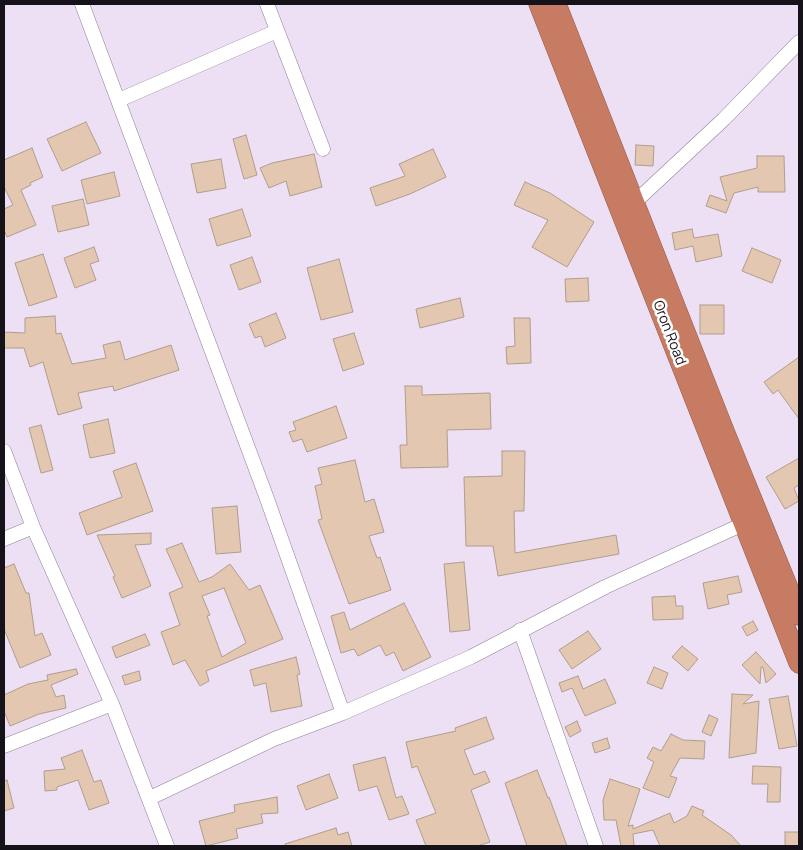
<!DOCTYPE html>
<html>
<head>
<meta charset="utf-8">
<style>
  body { margin:0 }
  #map { position:relative; width:803px; height:850px; overflow:hidden; background:#eddff4; font-family:Manrope,sans-serif }
  canvas { display:block }
  .frame { position:absolute; inset:0; border:5px solid #161219; pointer-events:none }
</style>
</head>
<body>
<div id="map">
<canvas width="803" height="850"></canvas>
<div class="frame"></div>
</div>
<script>
const ctx = document.querySelector('canvas').getContext('2d');
ctx.lineJoin = 'round';
function fill(path, color) {
  ctx.fillStyle = color;
  ctx.fill(path, 'evenodd');
}
function poly(rows) {
  const path = new Path2D();
  for (const r of rows) {
    path.moveTo(r[0], r[1]);
    for (let i = 2; i < r.length; i += 2) path.lineTo(r[i], r[i + 1]);
  }
  return path;
}
function strokePath(path, color, width, dash) {
  ctx.strokeStyle = color;
  ctx.lineWidth = width;
  ctx.lineCap = dash ? 'butt' : 'round';
  ctx.setLineDash(dash || []);
  ctx.stroke(path);
}
function drawText(font, color, halo, rows, align = 'center') {
  ctx.font = font + ' Manrope,sans-serif';
  ctx.lineWidth = 5;
  ctx.setLineDash([]);
  ctx.textBaseline = 'middle';
  ctx.strokeStyle = halo;
  ctx.fillStyle = color;
  for (const [text, x, y, turn = 0] of rows) {
    ctx.save();
    ctx.translate(x, y);
    ctx.rotate((+turn || 0) * Math.PI / 180);
    ctx.textAlign = isNaN(turn) ? turn : align;
    if (halo) ctx.strokeText(text, 0, 0);
    ctx.fillText(text, 0, 0);
    ctx.restore();
  }
}
const building = poly([
  [86,122,101,153,62,171,47,139,86,122],
  [246,135,257,175,244,179,233,139,246,135],
  [636,145,654,146,653,166,635,165,636,145],
  [32,148,43,177,30,183,31,185,21,190,36,225,7,237,4,230,4,209,13,205,4,187,4,160,32,148],
  [433,149,446,177,410,194,376,206,370,188,405,176,399,164,433,149],
  [314,154,322,187,290,196,286,181,269,188,260,168,272,163,314,154],
  [757,156,784,156,785,192,758,192,758,187,734,193,726,213,706,206,710,195,727,201,720,177,757,168,757,156],
  [221,159,226,188,197,193,191,164,221,159],
  [114,172,120,196,87,204,81,180,114,172],
  [525,182,550,193,594,222,567,267,532,247,548,220,514,205,525,182],
  [83,199,89,225,58,232,52,206,83,199],
  [242,209,251,236,217,246,209,219,242,209],
  [692,229,694,238,718,234,722,256,696,262,693,246,675,250,672,233,692,229],
  [94,247,99,261,90,264,96,280,75,288,64,258,94,247],
  [752,248,781,260,772,283,742,271,752,248],
  [43,254,57,297,29,306,15,263,43,254],
  [252,257,261,282,239,290,230,265,252,257],
  [339,259,353,312,321,320,307,268,339,259],
  [588,278,589,301,566,302,565,279,588,278],
  [460,298,464,317,420,328,416,309,460,298],
  [700,305,724,305,724,334,700,334,700,305],
  [276,313,286,338,265,347,261,336,255,338,249,324,276,313],
  [55,316,56,334,61,333,72,364,106,358,103,345,120,341,125,360,171,345,179,370,114,391,113,386,78,393,82,408,58,415,43,362,30,367,24,348,4,348,4,332,25,333,25,318,55,316],
  [514,318,530,318,531,363,507,364,506,347,515,346,514,318],
  [354,333,364,364,343,371,333,339,354,333],
  [799,357,799,419,778,390,773,394,764,382,799,357],
  [405,386,422,386,422,395,490,393,491,429,447,430,448,467,401,468,400,445,407,445,405,386],
  [336,406,347,438,307,452,302,439,293,442,289,432,296,430,293,422,336,406],
  [108,419,115,453,90,458,83,425,108,419],
  [41,425,53,470,41,473,29,428,41,425],
  [502,451,525,451,524,511,514,511,515,553,616,535,619,554,498,576,493,546,466,546,464,477,502,476,502,451],
  [799,458,799,485,794,488,799,501,785,509,766,477,799,458],
  [355,460,365,502,374,499,384,532,369,536,377,558,380,557,391,590,349,604,318,520,322,519,315,486,322,484,318,468,355,460],
  [136,463,153,511,87,535,79,513,122,497,113,471,136,463],
  [237,506,241,552,216,554,212,508,237,506],
  [151,533,151,544,135,545,151,586,122,598,113,577,115,576,97,535,151,533],
  [182,543,199,582,212,577,230,564,249,590,260,585,283,639,206,671,209,681,200,686,185,660,173,665,161,632,180,625,169,593,183,587,166,549,182,543],
  [224,588,246,643,222,657,207,616,210,615,202,596,224,588],
  [464,562,470,630,450,632,444,564,464,562],
  [14,564,26,593,29,593,35,636,42,633,51,655,20,668,4,629,4,568,14,564],
  [738,576,742,592,727,595,729,604,708,609,703,583,738,576],
  [675,596,676,606,683,606,683,619,653,620,652,597,675,596],
  [404,603,431,657,403,671,394,652,386,656,380,645,358,656,354,649,341,653,331,616,344,612,350,630,404,603],
  [753,621,758,630,747,636,742,627,753,621],
  [588,631,601,649,572,669,559,650,588,631],
  [145,634,150,645,116,658,112,647,145,634],
  [682,646,698,659,688,671,672,657,682,646],
  [756,652,776,674,766,683,763,667,761,667,760,684,742,665,756,652],
  [296,657,300,674,297,675,302,706,271,712,266,683,254,686,250,670,296,657],
  [654,667,668,673,662,689,647,683,654,667],
  [76,669,78,674,51,685,56,697,64,695,66,708,39,714,10,726,4,711,4,695,28,684,48,680,47,675,76,669],
  [139,671,141,680,125,685,122,676,139,671],
  [578,676,583,689,605,679,616,703,585,716,572,688,562,692,559,683,578,676],
  [732,694,753,695,743,704,759,701,756,753,729,758,732,694],
  [788,696,797,746,779,749,769,699,788,696],
  [709,715,718,719,711,736,702,732,709,715],
  [486,717,494,739,464,750,474,775,485,771,490,782,471,790,490,842,477,846,426,846,416,820,436,813,417,766,412,768,406,742,456,731,455,728,486,717],
  [577,721,581,731,570,737,565,727,577,721],
  [671,734,683,740,705,741,704,759,680,758,670,776,677,778,669,798,643,788,654,762,647,758,653,747,661,751,671,734],
  [607,738,610,748,595,753,592,743,607,738],
  [82,750,94,782,101,780,109,803,89,810,78,780,57,787,57,790,45,791,44,771,65,769,61,758,82,750],
  [385,757,396,798,402,796,409,814,389,820,377,786,359,791,353,765,385,757],
  [753,766,781,767,780,802,767,802,768,784,752,784,753,766],
  [537,770,548,798,549,797,567,846,527,846,505,783,537,770],
  [329,774,338,798,306,810,297,786,329,774],
  [610,779,640,789,628,826,633,825,633,829,670,813,674,823,687,816,692,806,704,811,702,815,731,835,741,846,660,846,653,830,633,834,634,846,621,846,616,820,604,820,603,800,610,779],
  [7,780,14,808,4,811,4,781,7,780],
  [277,797,278,813,261,814,263,823,236,829,238,838,206,846,199,821,235,812,234,805,277,797],
  [336,828,338,835,348,832,352,846,285,846,285,844,336,828],
  [785,832,799,832,799,846,785,846,785,832]
]);
const minor = poly([
  [82,4,266,496,343,713,471,657,605,587,750,521],
  [267,4,323,149],
  [119,100,277,31],
  [627,205,635,202,724,119,799,42],
  [4,451,33,527,112,704,167,846],
  [4,539,33,527],
  [520,630,596,846],
  [4,746,112,704],
  [150,798,274,739,343,713]
]);
const highway = poly([
  [539,4,799,663],
  [556,4,724,431,799,615]
]);
const streetNames = [
  ["Oron Road",669,333,69]
];
fill(building, '#e3c7b0');
strokePath(building, '#af9d8d', 1);
strokePath(minor, '#8f8395', 15);
strokePath(highway, '#895648', 21);
strokePath(minor, '#fff', 14);
strokePath(highway, '#c77b62', 20);
drawText('14px', '#161219', '#fff', streetNames);
</script>
</body>
</html>
